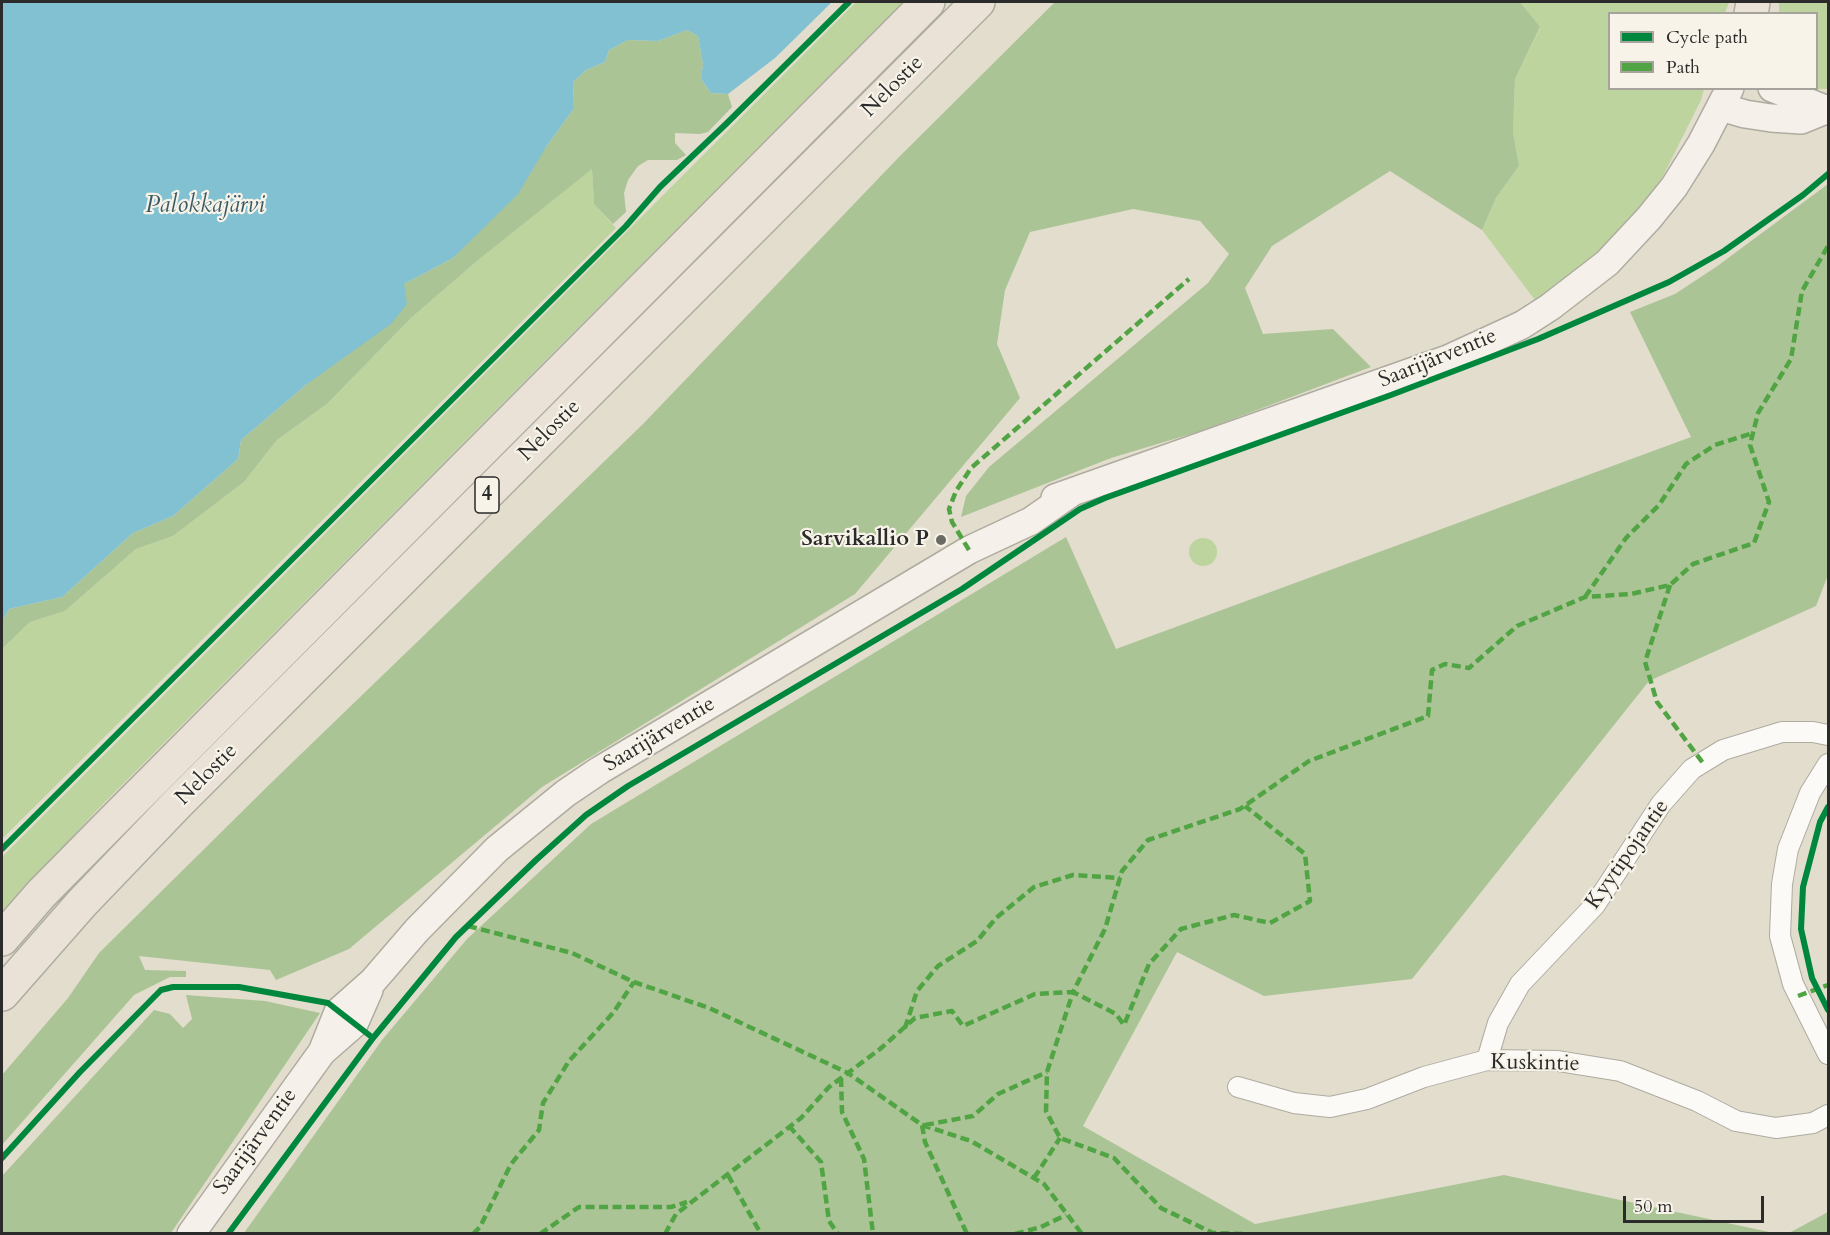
<!DOCTYPE html>
<html>
<head>
<meta charset="utf-8">
<style>
  body { margin:0 }
  #map { position:relative; width:1830px; height:1235px; overflow:hidden; background:#e2ddcc; font-family:Cardo,serif }
  canvas { display:block }
  .frame { position:absolute; inset:0; border:3px solid #2b2b2b; pointer-events:none }
  .legend { position:absolute; left:1608px; top:12px; width:210px; height:78px; box-sizing:border-box; background:#f7f3e8; border:2px solid #a5a39c; margin:0; padding:8px 10px; list-style:none; font-size:18px; color:#2b2b2b }
  .legend li { display:flex; align-items:center; gap:12px; height:30px }
  .legend b { width:30px; border:2px solid #a5a39c }
  .scale { position:absolute; left:1623px; top:1196px; width:141px; height:27px; box-sizing:border-box; border:3px solid #2b2b2b; border-top:0; padding-left:8px; font-size:18px; line-height:21px; white-space:nowrap; color:#2b2b2b; -webkit-text-stroke:4px #f7f3e8; paint-order:stroke }
</style>
</head>
<body>
<div id="map">
<canvas width="1830" height="1235"></canvas>
<div class="frame"></div>
<ul class="legend">
<li><b style="height:8px;background:#00873e"></b>Cycle path</li>
<li><b style="height:8px;background:#51a443"></b>Path</li>
</ul>
<div class="scale">50 m</div>
</div>
<script>
const ctx = document.querySelector('canvas').getContext('2d');
ctx.lineJoin = 'round';
function fill(path, color) {
  ctx.fillStyle = color;
  ctx.fill(path, 'evenodd');
}
function poly(rows) {
  const path = new Path2D();
  for (const r of rows) {
    if (r.length === 3) {
      path.moveTo(r[0] + r[2], r[1]);
      path.arc(r[0], r[1], r[2], 0, 2 * Math.PI);
      continue;
    }
    path.moveTo(r[0], r[1]);
    for (let i = 2; i < r.length; i += 2) path.lineTo(r[i], r[i + 1]);
  }
  return path;
}
function strokePath(path, color, width, dash) {
  ctx.strokeStyle = color;
  ctx.lineWidth = width;
  ctx.lineCap = dash ? 'butt' : 'round';
  ctx.setLineDash(dash || []);
  ctx.stroke(path);
}
function drawText(font, color, halo, rows, align = 'center') {
  ctx.font = font + ' Cardo,serif';
  ctx.lineWidth = 4.5;
  ctx.setLineDash([]);
  ctx.textBaseline = 'middle';
  ctx.strokeStyle = halo;
  ctx.fillStyle = color;
  for (const [text, x, y, turn = 0] of rows) {
    ctx.save();
    ctx.translate(x, y);
    ctx.rotate((+turn || 0) * Math.PI / 180);
    ctx.textAlign = isNaN(turn) ? turn : align;
    if (halo) ctx.strokeText(text, 0, 0);
    ctx.fillText(text, 0, 0);
    ctx.restore();
  }
}
const green = poly([
  [856,2,903,2,97,810,2,914,2,857],
  [1520,2,1729,2,1725,13,1610,14,1610,88,1704,89,1701,100,1663,176,1641,208,1621,232,1578,272,1535,300,1482,230,1496,198,1519,166,1513,132,1515,79,1540,28],
  [1779,2,1827,2,1828,89,1807,89,1816,88,1816,14,1779,14],
  [592,168,594,204,616,228,2,839,2,649,30,622,65,611,136,549,173,536,244,482,277,440,327,404,411,318,477,261],
  [1203,552,14]
]);
const forest = poly([
  [1055,2,1520,2,1540,27,1515,79,1513,132,1519,166,1496,198,1482,230,1390,171,1272,246,1245,288,1263,334,1333,329,1371,367,1204,430,1111,458,961,517,966,496,989,467,1208,283,1229,254,1200,221,1133,209,1030,232,1005,290,997,344,1020,398,855,594,542,787,349,949,276,980,270,970,139,956,145,970,186,971,186,977,170,977,134,995,2,1145,2,1119,3,1117,2,1113,2,1075,68,998,99,953,272,782,643,424,899,157],
  [687,30,698,36,703,64,701,79,711,93,728,94,732,107,708,132,700,134,675,133,675,143,686,155,677,160,648,160,638,166,628,180,624,193,626,212,613,224,594,204,592,169,477,261,411,318,327,404,277,440,244,482,173,536,136,549,65,611,30,622,2,649,2,622,9,609,62,597,133,533,173,516,238,459,241,440,307,384,404,284,453,258,546,147,574,108,573,82,586,70,605,62,609,50,628,40,658,41],
  [1828,184,1828,575,1816,606,1649,681,1412,979,1264,996,1177,952,1083,1126,1255,1224,1504,1175,1774,1233,244,1233,382,1040,467,939,591,824,1066,537,1116,649,1691,437,1630,312,1675,294,1716,267],
  [186,995,265,1001,320,1013,171,1233,2,1233,2,1176,154,1010,170,1014,183,1028,192,1019],
  [1828,1212,1828,1233,1789,1233]
]);
const water = poly([
  [2,2,832,2,775,58,728,94,711,93,701,79,703,64,698,36,687,30,658,41,628,40,609,50,605,62,586,70,573,82,574,108,546,147,518,194,453,258,404,284,407,304,391,324,307,384,241,440,238,459,173,516,133,533,62,597,9,609,2,622]
]);
const street = poly([
  [1828,764,1810,793,1788,849,1782,884,1780,936,1793,984,1828,1054],
  [1487,1060,1498,1023,1520,984,1595,905,1661,804,1692,769,1723,750,1782,732,1813,732,1828,735],
  [1238,1087,1294,1103,1330,1107,1367,1099,1424,1077,1487,1060,1558,1061,1620,1071,1697,1101,1736,1121,1776,1128,1813,1123,1828,1115]
]);
const secondary = poly([
  [1772,88,1825,109],
  [1721,107,1745,114,1771,118,1801,120,1828,109],
  [1055,498,1448,359,1522,325,1550,307,1607,263,1649,218,1674,187,1701,144,1730,88],
  [322,1052,338,1012,373,981,417,930,497,849,566,793,600,770,969,550,1031,521,1071,493],
  [191,1234,322,1052,354,1024,369,990]
]);
const highway = poly([
  [1751,14,1753,2],
  [2,939,41,894,113,821,928,2],
  [2,994,82,903,177,804,978,2]
]);
const quiet = poly([
  [969,550,952,522,949,509,956,491,971,468,1189,279],
  [1670,585,1645,662,1657,702,1703,763],
  [1585,597,1626,538,1659,505,1686,464,1715,445,1753,433],
  [468,926,572,953,634,982,709,1008,848,1073,922,1125,925,1142,967,1234],
  [1798,996,1828,985],
  [905,1028,917,991,938,966,977,941,996,918,1034,887,1073,875,1120,878],
  [841,1078,842,1112,864,1159,873,1234],
  [922,1125,971,1141,1044,1184,1082,1234],
  [925,1125,973,1116,998,1094,1047,1072],
  [789,1126,821,1162,829,1221,838,1234],
  [728,1175,761,1234],
  [1034,1178,1060,1138],
  [473,1234,480,1227,511,1164,539,1130,543,1103,569,1061,613,1013,634,982],
  [540,1234,579,1207,671,1207,687,1202],
  [665,1234,676,1214,801,1118,829,1087,880,1049,915,1018,952,1011,963,1026,1035,994,1073,992,1105,929,1122,871,1148,840,1240,809,1309,761,1428,716,1432,670,1445,664,1469,668,1517,626,1585,597,1631,594,1670,585,1693,564,1754,543,1769,502,1750,445,1758,413,1791,359,1802,291,1828,246],
  [1015,1234,1041,1227,1066,1215],
  [1243,1234,1213,1233,1161,1208,1114,1158,1060,1138,1046,1111,1047,1072,1073,992,1116,1014,1124,1025,1149,964,1181,929,1234,915,1270,923,1310,901,1305,854,1245,806]
]);
const cycleway = poly([
  [1828,807,1820,822,1803,887,1801,929,1812,978,1828,1010],
  [2,849,626,226,660,187,727,123,849,2],
  [2,1158,80,1072,161,990,173,987,239,987,328,1003,373,1038],
  [228,1234,373,1038,456,937,536,860,586,815,628,786,962,589,1080,509,1105,498,1391,395,1538,339,1669,282,1724,251,1803,195,1828,174]
]);
const markers = [
  [941,540,6,"#6b6963"]
];
const shields = [
  [487,495,24]
];
const shieldNames = [
  ["4",487,495]
];
const streetNames = [
  ["Nelostie",893,87,-45],
  ["Saarijärventie",1438,359,-22],
  ["Nelostie",550,431,-45],
  ["Saarijärventie",660,735,-31],
  ["Nelostie",207,775,-45],
  ["Kyytipojantie",1628,855,-55],
  ["Kuskintie",1535,1064,1],
  ["Saarijärventie",256,1142,-54]
];
const poiNames = [
  ["Sarvikallio P",929,540]
];
const waterNames = [
  ["Palokkajärvi",205,206]
];
fill(green, '#bdd49f');
fill(forest, '#abc496');
fill(water, '#81c1d2');
strokePath(street, '#aeaca1', 22);
strokePath(secondary, '#aeaca1', 30);
strokePath(highway, '#aeaca1', 36);
strokePath(street, '#fbfaf7', 20);
strokePath(secondary, '#f5f1ea', 27);
strokePath(highway, '#eae2d7', 33);
strokePath(quiet, '#51a443', 4.5, [9, 4.5]);
strokePath(cycleway, '#00873e', 6);
for (const [x, y, r, color] of markers) {
  const dot = new Path2D();
  dot.arc(x, y, r, 0, 2 * Math.PI);
  ctx.fillStyle = color;
  ctx.fill(dot);
  strokePath(dot, '#f7f3e8', 2);
}
for (const [x, y, w] of shields) {
  const box = new Path2D();
  box.roundRect(x - w / 2, y - 18, w, 36, 4.5);
  ctx.fillStyle = '#f7f3e8';
  ctx.fill(box);
  strokePath(box, '#2b2b2b', 1.5);
}
drawText('bold 21px', '#2b2b2b', null, shieldNames);
drawText('22px', '#2b2b2b', '#f7f3e8', streetNames);
drawText('bold 22px', '#2b2b2b', '#f7f3e8', poiNames, 'right');
drawText('italic 24px', '#3a5b66', '#f7f3e8', waterNames);
</script>
</body>
</html>
